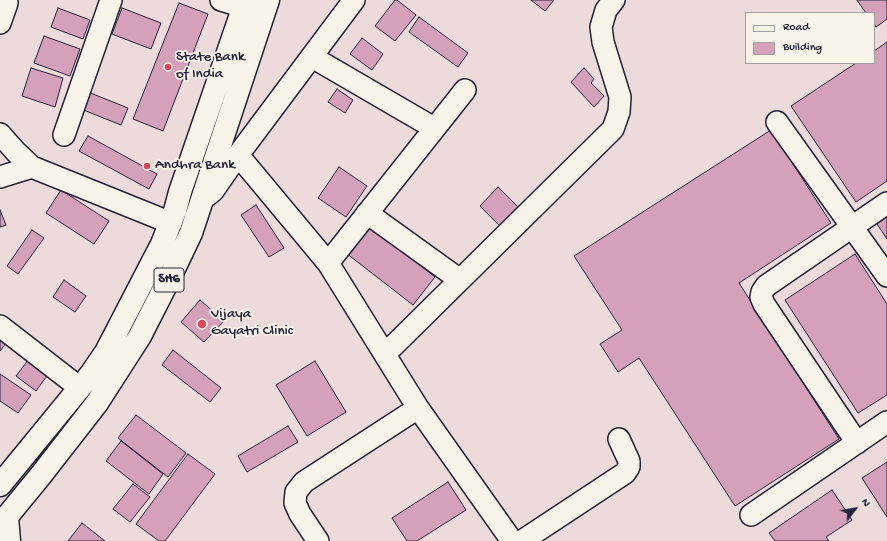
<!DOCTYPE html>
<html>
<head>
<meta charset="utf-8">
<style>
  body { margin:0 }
  #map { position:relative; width:887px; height:541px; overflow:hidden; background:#eddada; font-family:"Gochi Hand",sans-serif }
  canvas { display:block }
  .legend { position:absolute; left:745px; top:12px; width:130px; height:52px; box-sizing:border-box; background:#f7f3e8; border:1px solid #a29fa3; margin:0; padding:5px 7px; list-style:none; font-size:12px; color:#22223b }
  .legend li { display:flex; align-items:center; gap:8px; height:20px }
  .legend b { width:20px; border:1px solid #a29fa3 }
  .north { position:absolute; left:835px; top:489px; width:40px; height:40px; -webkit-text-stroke:3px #f7f3e8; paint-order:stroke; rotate:59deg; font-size:11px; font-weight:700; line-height:16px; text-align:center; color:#22223b }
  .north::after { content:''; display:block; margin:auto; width:14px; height:18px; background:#22223b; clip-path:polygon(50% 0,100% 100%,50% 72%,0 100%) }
</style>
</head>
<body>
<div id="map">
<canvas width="887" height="541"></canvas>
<ul class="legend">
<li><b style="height:5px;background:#f7f3e8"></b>Road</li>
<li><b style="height:11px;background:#d5a1ba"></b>Building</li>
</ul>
<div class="north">N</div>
</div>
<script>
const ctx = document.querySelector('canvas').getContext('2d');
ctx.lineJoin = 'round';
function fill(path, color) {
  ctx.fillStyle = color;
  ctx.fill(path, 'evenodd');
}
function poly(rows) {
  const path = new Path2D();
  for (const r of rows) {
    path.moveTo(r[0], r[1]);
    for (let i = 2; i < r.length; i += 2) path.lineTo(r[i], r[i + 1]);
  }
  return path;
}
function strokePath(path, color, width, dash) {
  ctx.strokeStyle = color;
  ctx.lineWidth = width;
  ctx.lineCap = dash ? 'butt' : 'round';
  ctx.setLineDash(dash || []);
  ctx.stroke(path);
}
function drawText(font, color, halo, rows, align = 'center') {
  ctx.font = font + ' "Gochi Hand",sans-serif';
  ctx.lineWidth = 3.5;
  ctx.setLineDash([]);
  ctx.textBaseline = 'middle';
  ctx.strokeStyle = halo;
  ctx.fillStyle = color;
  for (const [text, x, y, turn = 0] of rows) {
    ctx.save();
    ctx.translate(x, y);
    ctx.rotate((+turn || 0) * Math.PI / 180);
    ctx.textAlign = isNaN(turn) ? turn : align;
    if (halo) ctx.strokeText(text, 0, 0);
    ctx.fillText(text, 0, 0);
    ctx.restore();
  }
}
const building = poly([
  [395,0,397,0,416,15,395,41,375,26,395,0],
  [531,0,554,0,545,11,531,0],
  [857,0,887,0,887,19,876,27,874,24,874,13,866,13,857,0],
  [179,3,208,14,163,131,133,119,179,3],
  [58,8,90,20,83,39,51,27,58,8],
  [122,8,161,23,151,49,112,34,122,8],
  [419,17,468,53,458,67,409,32,419,17],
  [44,36,80,49,70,76,34,63,44,36],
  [362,38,383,54,372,70,350,54,362,38],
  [887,42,887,181,856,202,791,106,856,63,874,63,874,51,887,42],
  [31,68,63,78,55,107,22,96,31,68],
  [584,68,594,79,591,83,604,96,594,107,571,82,584,68],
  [337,89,353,100,345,113,328,102,337,89],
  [88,92,128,108,121,125,81,109,88,92],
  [771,130,831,223,739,283,839,439,735,506,639,358,618,372,600,344,622,330,574,256,771,130],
  [88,136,157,174,149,189,79,151,88,136],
  [339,167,367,186,346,217,318,198,339,167],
  [498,187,518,207,500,226,480,206,498,187],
  [61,190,109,221,94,244,46,213,61,190],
  [256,205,284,248,269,257,241,215,256,205],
  [0,210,6,225,0,227,0,210],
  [887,217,887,239,877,224,887,217],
  [369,225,435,277,413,305,346,253,369,225],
  [32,230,44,238,18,274,7,266,32,230],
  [855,254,887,304,887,395,858,413,785,300,855,254],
  [64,280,86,296,75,312,53,297,64,280],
  [200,300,224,321,204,342,181,322,200,300],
  [0,337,7,342,0,351,0,337],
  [173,350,221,388,210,402,162,365,173,350],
  [29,359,49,373,36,391,16,376,29,359],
  [315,361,346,412,307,436,276,385,315,361],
  [0,374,31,395,18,413,0,401,0,374],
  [136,415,186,453,168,477,118,438,136,415],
  [288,426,298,442,247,472,238,456,288,426],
  [121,441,163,474,149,494,106,461,121,441],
  [188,454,215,474,165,541,159,541,136,524,188,454],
  [887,462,887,517,862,478,887,462],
  [448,482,466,510,417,541,407,541,392,518,448,482],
  [133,484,150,497,130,522,113,509,133,484],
  [832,490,852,520,826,537,829,541,775,541,769,533,832,490],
  [82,523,105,541,68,541,82,523]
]);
const minor = poly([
  [221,0,244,7],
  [0,23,7,3],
  [312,57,434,128],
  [777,122,887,276],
  [0,134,16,152,32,167,171,223],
  [64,135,111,0],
  [238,155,328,263,418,408,512,541],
  [0,177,32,167],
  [203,196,208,195,213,191,238,155,354,0],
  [367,213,460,280],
  [328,263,465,90],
  [0,326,80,388],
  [385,354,613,129,619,112,620,97,603,42,601,27,606,10,614,0],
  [857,443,764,304,761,297,762,292,766,286,887,203],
  [751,515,887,422],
  [318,541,300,514,295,503,296,492,304,482,418,408],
  [522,541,625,473,629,467,629,461,619,439]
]);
const major = poly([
  [0,485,91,374,106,352,162,244,175,211,180,192,246,0],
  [7,517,9,541],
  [0,525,41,475,97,403,140,336,170,277,191,233,268,0]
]);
const markers = [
  [168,67,4,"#d1495b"],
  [147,166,4,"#d1495b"],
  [202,324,5,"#d1495b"]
];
const shields = [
  [169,280,30]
];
const shieldNames = [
  ["SH6",169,280]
];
const poiNames = [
  ["State Bank",176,58],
  ["of India",176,75],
  ["Andhra Bank",155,166],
  ["Vijaya",211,315],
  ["Gayatri Clinic",211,332]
];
fill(building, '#d5a1ba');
strokePath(building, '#22223b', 1);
strokePath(minor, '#22223b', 24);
strokePath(major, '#22223b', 25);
strokePath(minor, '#f7f3e8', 21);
strokePath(major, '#f7f3e8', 22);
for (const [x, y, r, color] of markers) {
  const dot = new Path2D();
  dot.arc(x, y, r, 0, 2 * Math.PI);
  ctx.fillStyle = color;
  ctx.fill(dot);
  strokePath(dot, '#f7f3e8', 1.5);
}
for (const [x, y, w] of shields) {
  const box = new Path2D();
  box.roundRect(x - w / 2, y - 12, w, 24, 3);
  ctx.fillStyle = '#f7f3e8';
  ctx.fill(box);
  strokePath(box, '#22223b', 1);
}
drawText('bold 14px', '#22223b', null, shieldNames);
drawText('15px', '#22223b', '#f7f3e8', poiNames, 'left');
</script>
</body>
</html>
